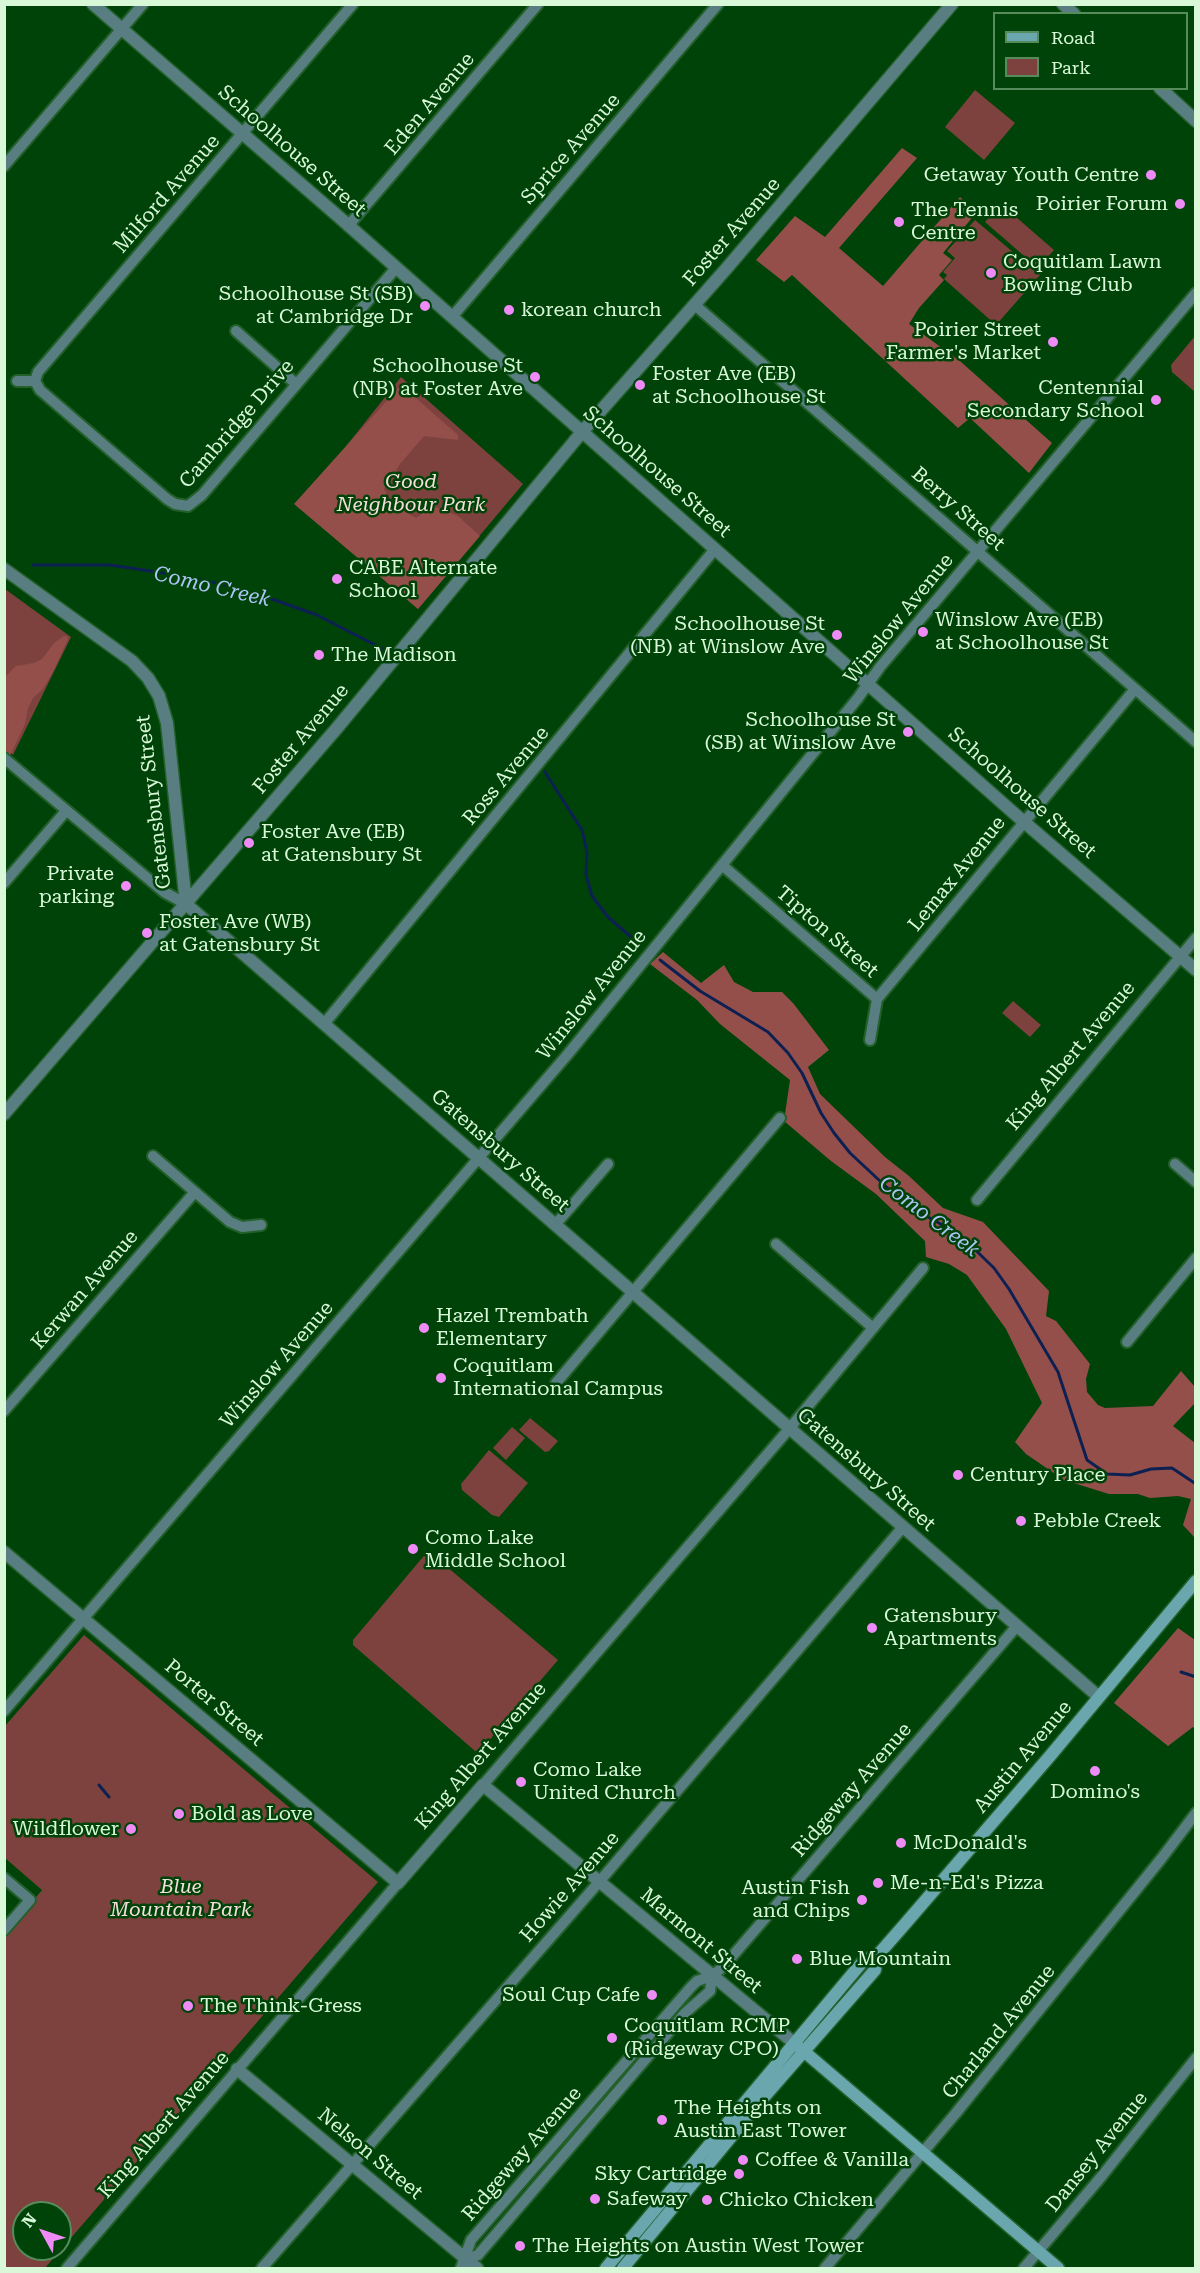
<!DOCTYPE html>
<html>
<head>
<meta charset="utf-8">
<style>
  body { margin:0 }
  #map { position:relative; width:1200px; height:2273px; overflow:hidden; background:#004309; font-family:"Roboto Serif",serif }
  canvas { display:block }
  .frame { position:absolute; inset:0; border:6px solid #d8f8d8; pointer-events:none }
  .legend { position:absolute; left:993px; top:12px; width:195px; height:78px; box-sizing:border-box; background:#004309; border:2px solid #568b5c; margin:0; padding:8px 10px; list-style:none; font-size:18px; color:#d8f8d8 }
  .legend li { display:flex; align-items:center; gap:12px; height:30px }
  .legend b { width:30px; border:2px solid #568b5c }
  .north { position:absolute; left:12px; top:2201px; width:60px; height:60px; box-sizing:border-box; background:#004309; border:2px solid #568b5c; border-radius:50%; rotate:310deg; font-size:16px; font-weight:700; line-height:24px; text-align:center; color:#d8f8d8 }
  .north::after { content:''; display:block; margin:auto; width:21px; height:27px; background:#ef8bf7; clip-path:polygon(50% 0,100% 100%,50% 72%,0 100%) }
</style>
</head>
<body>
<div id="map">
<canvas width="1200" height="2273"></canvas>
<div class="frame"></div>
<ul class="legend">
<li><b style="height:8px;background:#69a6ad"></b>Road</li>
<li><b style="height:16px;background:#7d423e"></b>Park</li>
</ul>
<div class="north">N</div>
</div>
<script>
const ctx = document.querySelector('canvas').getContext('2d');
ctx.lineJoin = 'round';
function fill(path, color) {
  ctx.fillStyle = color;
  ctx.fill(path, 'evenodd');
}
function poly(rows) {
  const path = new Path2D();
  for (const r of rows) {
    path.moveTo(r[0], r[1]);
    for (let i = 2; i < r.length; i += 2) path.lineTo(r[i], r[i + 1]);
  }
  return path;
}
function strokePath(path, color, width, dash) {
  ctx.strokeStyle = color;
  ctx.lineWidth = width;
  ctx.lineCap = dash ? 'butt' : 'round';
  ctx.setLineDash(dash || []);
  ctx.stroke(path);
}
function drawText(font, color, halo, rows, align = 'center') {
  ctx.font = font + ' "Roboto Serif",serif';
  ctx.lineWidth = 5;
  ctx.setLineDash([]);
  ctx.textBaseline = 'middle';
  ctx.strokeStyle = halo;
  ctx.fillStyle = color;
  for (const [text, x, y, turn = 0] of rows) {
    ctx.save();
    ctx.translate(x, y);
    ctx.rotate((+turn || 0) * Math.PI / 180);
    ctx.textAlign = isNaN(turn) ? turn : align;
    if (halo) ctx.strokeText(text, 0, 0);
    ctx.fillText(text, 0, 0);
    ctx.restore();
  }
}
const green = poly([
  [975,90,1015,123,984,160,945,127],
  [1001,204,1054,250,1038,268,985,222],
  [975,220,1040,275,996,325,944,279,947,275,943,272,955,258,947,251],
  [1195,336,1195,392,1172,372,1171,365],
  [401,377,523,484,418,609,301,503],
  [5,589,71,637,13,755,5,747],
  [1013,1001,1041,1025,1030,1037,1002,1013],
  [530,1418,558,1441,549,1451,545,1452,519,1430],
  [512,1427,525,1438,506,1460,493,1448],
  [489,1450,528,1483,499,1517,492,1515,462,1490,461,1484],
  [428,1551,558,1660,481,1750,475,1751,353,1645,353,1640],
  [84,1635,378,1882,45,2268,5,2268,5,1935,42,1890,5,1858,5,1726],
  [24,2213,60,2213,60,2249,24,2249]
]);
const forest = poly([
  [902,148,917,158,839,248,883,286,960,197,976,213,943,253,952,260,939,275,944,280,919,308,909,324,960,361,1052,443,1029,473,970,418,958,428,792,275,784,282,756,260,795,216,825,237],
  [401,385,458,435,458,440,424,436,400,464,384,489,391,503,416,518,433,506,458,516,480,536,418,609,294,504],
  [64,636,67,636,68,639,54,670,43,689,33,698,28,708,25,724,10,756,5,751,5,677,16,666,34,663,42,659,54,643],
  [663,952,701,983,724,965,734,982,753,992,782,992,793,1003,829,1050,808,1067,820,1094,885,1157,909,1176,943,1208,983,1222,1049,1291,1046,1316,1056,1321,1090,1364,1086,1379,1087,1392,1098,1405,1105,1408,1153,1406,1181,1371,1195,1387,1195,1403,1173,1426,1195,1443,1195,1538,1183,1525,1191,1499,1178,1496,1150,1498,1138,1494,1109,1494,1064,1480,1026,1454,1015,1442,1042,1403,1006,1329,967,1275,949,1264,926,1257,925,1241,876,1194,831,1161,784,1121,790,1080,720,1024,697,1000,650,964],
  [1178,1628,1195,1640,1195,1729,1193,1727,1168,1746,1114,1703]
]);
const stream = poly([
  [33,565,110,565,184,576,229,586,272,599,317,615,383,649],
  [545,772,582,830,587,852,586,875,592,896,608,917,632,938],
  [660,960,700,991,768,1032,788,1053,802,1073,821,1113,834,1133,850,1153,895,1195,917,1211,959,1234,994,1268,1009,1289,1058,1372,1087,1460,1107,1474,1130,1475,1151,1469,1172,1468,1196,1484],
  [1181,1672,1196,1677],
  [99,1785,109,1797]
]);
const minor = poly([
  [4,166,143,4],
  [348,226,538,4],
  [695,305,1196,742],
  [452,317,718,4],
  [236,331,296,384],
  [17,381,35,381],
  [35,381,40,390,167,499,175,504,188,506,202,495,396,268],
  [35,381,38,372,353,4],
  [4,758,164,892,186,904],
  [722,865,877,999,870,1040],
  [4,883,66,811],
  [877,999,1135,689],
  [324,1024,715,549],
  [153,1156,230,1222,242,1227,261,1225],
  [1175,1164,1196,1182],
  [977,1200,1196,938],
  [555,1225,608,1164],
  [776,1244,873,1328],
  [1127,1342,1196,1258],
  [556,1383,780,1118],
  [4,1411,194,1193],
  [4,1711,568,1054,858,698,880,667,1196,293],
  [483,1785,789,1429,923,1268],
  [4,1878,30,1900,4,1930],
  [466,2259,478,2255,685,2013,710,1991,712,1976],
  [67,2268,398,1883],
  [262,2268,599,1882,903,1527],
  [461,2268,471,2240,691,1987,697,1981,712,1976,723,1967,1017,1626],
  [825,2268,956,2113,1161,1859,1196,1813],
  [1024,2268,1101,2177,1196,2058]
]);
const tertiary = poly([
  [93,4,339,217,1016,815,1196,970],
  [1063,4,1074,14],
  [1160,88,1196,121],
  [4,569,132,661,148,678,159,696,167,723,186,904,1099,1697],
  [4,1114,337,728,582,432,726,269,952,4],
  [4,1552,398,1883,483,1785,794,2043],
  [237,2069,477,2268]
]);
const secondary = poly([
  [800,2048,1058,2268],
  [606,2268,864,1960,877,1956,905,1924,1050,1756,1196,1581],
  [623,2268,764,2097,875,1970,877,1956]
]);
const markers = [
  [1151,175,6,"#ef8bf7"],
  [1180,204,6,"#ef8bf7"],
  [899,222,6,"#ef8bf7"],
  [991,273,6,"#ef8bf7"],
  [425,306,6,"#ef8bf7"],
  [509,310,6,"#ef8bf7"],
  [1053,342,6,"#ef8bf7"],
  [535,377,6,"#ef8bf7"],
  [640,385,6,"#ef8bf7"],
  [1156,400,6,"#ef8bf7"],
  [337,579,6,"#ef8bf7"],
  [923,632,6,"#ef8bf7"],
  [837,635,6,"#ef8bf7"],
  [319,655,6,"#ef8bf7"],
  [908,732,6,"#ef8bf7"],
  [249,843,6,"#ef8bf7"],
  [126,886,6,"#ef8bf7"],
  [147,933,6,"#ef8bf7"],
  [424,1328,6,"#ef8bf7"],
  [441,1378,6,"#ef8bf7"],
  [958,1475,6,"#ef8bf7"],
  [1021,1521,6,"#ef8bf7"],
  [413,1549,6,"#ef8bf7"],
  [872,1628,6,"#ef8bf7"],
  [1095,1771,6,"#ef8bf7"],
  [521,1782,6,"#ef8bf7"],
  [179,1814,6,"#ef8bf7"],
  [131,1829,6,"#ef8bf7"],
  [901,1843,6,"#ef8bf7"],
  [878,1883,6,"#ef8bf7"],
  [862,1900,6,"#ef8bf7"],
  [797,1959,6,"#ef8bf7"],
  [652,1995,6,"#ef8bf7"],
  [188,2006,6,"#ef8bf7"],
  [612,2038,6,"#ef8bf7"],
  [662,2120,6,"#ef8bf7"],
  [743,2160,6,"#ef8bf7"],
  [739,2174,6,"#ef8bf7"],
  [595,2199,6,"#ef8bf7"],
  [707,2200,6,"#ef8bf7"],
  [520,2246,6,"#ef8bf7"]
];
const streetNames = [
  ["Eden Avenue",430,104,-50],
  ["Sprice Avenue",571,149,-49],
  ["Schoolhouse Street",292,151,41],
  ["Milford Avenue",167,194,-49],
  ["Foster Avenue",732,232,-49],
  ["Cambridge Drive",237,424,-49],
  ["Schoolhouse Street",657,472,41],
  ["Berry Street",958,509,41],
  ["Winslow Avenue",899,619,-51],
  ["Foster Avenue",301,739,-50],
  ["Ross Avenue",506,776,-50],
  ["Schoolhouse Street",1022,793,41],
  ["Gatensbury Street",154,802,-97],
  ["Lemax Avenue",957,874,-51],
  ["Tipton Street",827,932,41],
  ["Winslow Avenue",592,995,-51],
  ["King Albert Avenue",1071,1056,-50],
  ["Gatensbury Street",500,1151,41],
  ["Kerwan Avenue",85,1290,-49],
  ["Winslow Avenue",277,1365,-49],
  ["Gatensbury Street",866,1470,41],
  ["Porter Street",214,1703,40],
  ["King Albert Avenue",481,1756,-49],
  ["Austin Avenue",1023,1757,-50],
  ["Ridgeway Avenue",852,1790,-49],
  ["Howie Avenue",570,1887,-49],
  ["Marmont Street",701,1941,40],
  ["Charland Avenue",999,2032,-51],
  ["King Albert Avenue",164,2125,-49],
  ["Dansey Avenue",1097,2152,-51],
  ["Nelson Street",370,2154,40],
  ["Ridgeway Avenue",522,2154,-49]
];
const poiNames = [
  ["Getaway Youth Centre",1139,175,"right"],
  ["Poirier Forum",1168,204,"right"],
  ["The Tennis",911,210],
  ["Centre",911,233],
  ["Coquitlam Lawn",1003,262],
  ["Bowling Club",1003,285],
  ["Schoolhouse St (SB)",413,294,"right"],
  ["at Cambridge Dr",413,317,"right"],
  ["korean church",521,310],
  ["Poirier Street",1041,330,"right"],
  ["Farmer's Market",1041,353,"right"],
  ["Schoolhouse St",523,366,"right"],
  ["(NB) at Foster Ave",523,389,"right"],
  ["Foster Ave (EB)",652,374],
  ["at Schoolhouse St",652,397],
  ["Centennial",1144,388,"right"],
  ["Secondary School",1144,411,"right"],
  ["CABE Alternate",349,568],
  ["School",349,591],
  ["Winslow Ave (EB)",935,620],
  ["at Schoolhouse St",935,643],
  ["Schoolhouse St",825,624,"right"],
  ["(NB) at Winslow Ave",825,647,"right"],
  ["The Madison",331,655],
  ["Schoolhouse St",896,720,"right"],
  ["(SB) at Winslow Ave",896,743,"right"],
  ["Foster Ave (EB)",261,832],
  ["at Gatensbury St",261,855],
  ["Private",114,874,"right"],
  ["parking",114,897,"right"],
  ["Foster Ave (WB)",159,922],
  ["at Gatensbury St",159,945],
  ["Hazel Trembath",436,1316],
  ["Elementary",436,1339],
  ["Coquitlam",453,1366],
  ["International Campus",453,1389],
  ["Century Place",970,1475],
  ["Pebble Creek",1033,1521],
  ["Como Lake",425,1538],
  ["Middle School",425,1561],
  ["Gatensbury",884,1616],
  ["Apartments",884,1639],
  ["Como Lake",533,1770],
  ["United Church",533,1793],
  ["Domino's",1095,1792,"center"],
  ["Bold as Love",191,1814],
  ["Wildflower",119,1829,"right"],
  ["McDonald's",913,1843],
  ["Me-n-Ed's Pizza",890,1883],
  ["Austin Fish",850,1888,"right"],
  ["and Chips",850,1911,"right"],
  ["Blue Mountain",809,1959],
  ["Soul Cup Cafe",640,1995,"right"],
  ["The Think-Gress",200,2006],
  ["Coquitlam RCMP",624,2026],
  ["(Ridgeway CPO)",624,2049],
  ["The Heights on",674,2108],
  ["Austin East Tower",674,2131],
  ["Coffee & Vanilla",755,2160],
  ["Sky Cartridge",727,2174,"right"],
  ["Safeway",607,2199],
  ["Chicko Chicken",719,2200],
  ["The Heights on Austin West Tower",532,2246]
];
const parkNames = [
  ["Good",411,482],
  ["Neighbour Park",411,505],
  ["Blue",181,1887],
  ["Mountain Park",181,1910]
];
const waterNames = [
  ["Como Creek",212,587,13],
  ["Como Creek",929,1217,37]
];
fill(green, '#7d423e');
fill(forest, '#954f4b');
strokePath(stream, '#0d2052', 3);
strokePath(minor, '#23602a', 14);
strokePath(tertiary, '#23602a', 15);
strokePath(secondary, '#23602a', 15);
strokePath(minor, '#597e82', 10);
strokePath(tertiary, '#597e82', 12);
strokePath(secondary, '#69a6ad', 12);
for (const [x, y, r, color] of markers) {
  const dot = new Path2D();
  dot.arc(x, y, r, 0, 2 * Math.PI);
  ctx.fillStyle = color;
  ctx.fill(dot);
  strokePath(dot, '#004309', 2);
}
drawText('20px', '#d8f8d8', '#004309', streetNames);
drawText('20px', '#d8f8d8', '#004309', poiNames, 'left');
drawText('italic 20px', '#f4dedb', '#004309', parkNames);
drawText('italic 21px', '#adc5f6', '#004309', waterNames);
</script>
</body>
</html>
